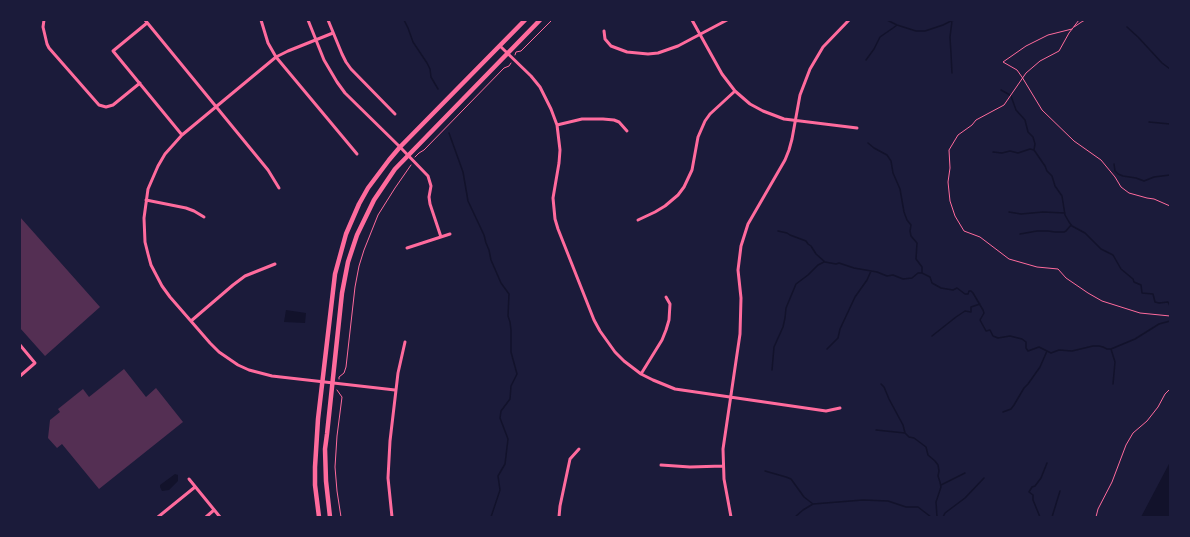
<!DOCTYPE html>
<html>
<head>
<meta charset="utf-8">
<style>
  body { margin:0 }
  #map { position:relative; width:1190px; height:537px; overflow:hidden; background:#1b1b3a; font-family:Signika,sans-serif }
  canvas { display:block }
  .frame { position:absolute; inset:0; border:21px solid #1b1b3a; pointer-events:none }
</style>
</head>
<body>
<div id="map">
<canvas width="1190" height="537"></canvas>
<div class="frame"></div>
</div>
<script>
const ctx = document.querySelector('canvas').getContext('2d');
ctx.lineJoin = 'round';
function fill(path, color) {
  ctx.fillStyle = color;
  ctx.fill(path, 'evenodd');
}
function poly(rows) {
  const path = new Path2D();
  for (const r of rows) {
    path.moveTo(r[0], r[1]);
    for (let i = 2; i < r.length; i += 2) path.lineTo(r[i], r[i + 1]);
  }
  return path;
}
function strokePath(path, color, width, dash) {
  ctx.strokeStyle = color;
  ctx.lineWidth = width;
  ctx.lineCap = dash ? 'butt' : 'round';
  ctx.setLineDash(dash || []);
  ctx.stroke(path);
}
const water = poly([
  [286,310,306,313,305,323,284,322],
  [1170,462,1170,517,1141,517],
  [175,474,178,475,178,481,169,490,162,491,160,487,160,485]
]);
const stream = poly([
  [404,20,408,28,413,42,427,63,430,69,431,77,438,89],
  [887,20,897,25,916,31,925,31,943,25,951,21,955,20],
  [1127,27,1138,37,1162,63,1170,69],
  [866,60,874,49,880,37,893,28,897,25],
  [952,73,951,54,950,37,952,21],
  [1001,90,1010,95],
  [1011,96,1016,110,1025,120,1028,132,1033,137,1035,144,1034,150,1045,166,1047,171,1052,176,1055,186,1062,196,1065,215,1069,222,1072,226,1085,233,1101,249,1113,255,1121,269,1133,279,1134,282,1141,285,1142,293,1153,294,1155,302,1159,303,1168,302,1170,306],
  [1149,122,1170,124],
  [449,133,463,172,468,201,484,235,486,243,489,250,491,260,501,283,509,294,508,316,510,322,511,330,511,352,517,374,511,386,510,399,501,411,500,418,508,439,505,464,498,476,500,490,491,517],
  [868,143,874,148,887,155,891,161,893,173,900,189,904,212,907,220,911,225,910,231,911,236,917,243,916,259,922,267,922,273],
  [993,152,1002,153,1010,151,1018,153,1030,149,1034,150],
  [1114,164,1115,171,1118,174,1123,176,1136,178,1144,181,1154,177,1170,175],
  [1009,212,1021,214,1043,212,1065,213],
  [778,231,787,233,790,235,806,241,808,244,811,246,816,254,825,262,836,264,839,263,854,268,877,272,887,276,893,275,903,279,912,278,918,273,922,273,930,277,932,283,941,288,953,290,957,288,965,294,968,294,969,291,971,291,973,293,983,310,984,313,980,320,986,331,990,330,993,336,998,338,1010,336,1022,339,1026,342,1026,348,1028,351,1039,347,1051,353,1059,350,1072,351,1093,346,1099,346,1103,347,1107,349,1111,349,1135,339,1159,324,1170,321],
  [1020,234,1037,231,1048,231,1055,232,1064,232,1066,231,1071,225],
  [932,336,956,317,965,311,971,312,971,307,980,304],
  [827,349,838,338,840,329,855,297,867,280,871,271],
  [1111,349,1115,362,1113,384],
  [772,370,774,347,783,327,785,318,786,308,796,284,808,275,818,265,824,262],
  [881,384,884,387,889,399,903,425,905,433,909,437,914,438,926,447,928,455,935,461,938,465,939,471,938,476,940,482,941,487,936,502,937,517],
  [1003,412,1011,409,1014,405,1024,388,1028,384,1040,367,1047,351],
  [876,430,905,433],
  [765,471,786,477,791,479,804,497,813,504,863,500,888,501,906,507,918,507,931,517],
  [941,485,965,473],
  [795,517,803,510,813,504],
  [943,517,945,513,965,498,984,478],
  [1040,517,1033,500,1033,495,1029,492,1032,487,1035,486,1041,478,1047,463],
  [1052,517,1060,491]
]);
const building = poly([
  [20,217,100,307,45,356,20,328],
  [124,369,146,397,156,388,183,422,99,489,62,444,57,448,48,438,50,420,60,412,58,409,83,389,89,397]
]);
const path = poly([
  [1079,20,1069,33,1059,51,1040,61,1026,73,1004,105,976,120,972,125,958,135,949,150,950,168,948,182,950,201,955,216,964,231,980,237,1009,259,1037,267,1058,269,1066,278,1088,293,1102,301,1140,313,1170,316],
  [1074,27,1083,21,1086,20],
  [1072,29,1048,35,1026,46,1003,62,1017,70,1022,77,1042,110,1074,141,1101,160,1115,177,1121,187,1129,193,1147,198,1154,199,1170,206],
  [515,55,516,52,521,51,552,20],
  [415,157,419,153,424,150,504,68,509,66,511,63],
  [339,379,339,377,344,373,346,367,355,287,359,266,364,250,378,215,395,188,411,165],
  [337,390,342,397,337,436,335,467,337,491,341,517],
  [1096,517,1098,509,1112,482,1126,445,1133,433,1147,421,1158,407,1165,394,1170,389]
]);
const minor = poly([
  [44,20,43,27,47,44,49,48,99,105,106,107,113,105,140,83],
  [145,20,268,170,279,188],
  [261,20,268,43,276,57,357,154],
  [308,20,324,60,337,82,345,93,400,147,428,176,431,186,429,197,430,204,441,237],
  [328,20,342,54,346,62,351,69,395,114],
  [692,20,722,74,735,91,750,104,763,111,784,119,857,128],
  [147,23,113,51,182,135],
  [604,31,605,39,611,46,627,52,648,54,658,53,678,46,727,20],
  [333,33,288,51,276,57,182,135,165,154,158,166,148,189,144,218,145,242,148,254,151,265,162,286,170,297,210,343,219,352,238,365,249,370,272,376,395,390],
  [500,46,531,76,540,87,551,109,557,125,560,150,559,163,553,198,555,219,558,229,594,320,600,331,615,352,624,361,641,374,653,380,675,389,826,411,840,408],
  [557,125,582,119,603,119,614,120,619,122,627,131],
  [146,200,186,208,194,211,204,217],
  [638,220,655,212,665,206,678,195,684,187,692,170,698,137,705,121,710,114,735,91],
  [407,248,450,234],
  [191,321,233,285,245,276,275,264],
  [20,345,35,363,20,376],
  [641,374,662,340,666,330,669,320,670,304,666,297],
  [661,465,690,467,723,466],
  [189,479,220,517],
  [158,517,195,487],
  [206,517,214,510],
  [392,517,388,478,390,441,398,373,405,342],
  [559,517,560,506,570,459,579,449],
  [731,517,724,479,723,449,740,334,741,298,738,270,741,246,748,224,785,160,789,150,792,139,800,95,810,69,823,47,849,20]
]);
const secondary = poly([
  [319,517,315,485,315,467,318,419,335,274,346,234,359,204,368,188,389,160,400,147,525,20],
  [330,517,326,481,325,449,327,434,342,293,348,262,357,235,374,200,395,169,540,20]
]);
fill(water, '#12122b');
strokePath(stream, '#12122b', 1.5);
fill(building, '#542f53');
strokePath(path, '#ff6b9d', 1);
strokePath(minor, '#ff6b9d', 3);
strokePath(secondary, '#ff6b9d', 4.5);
</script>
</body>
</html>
